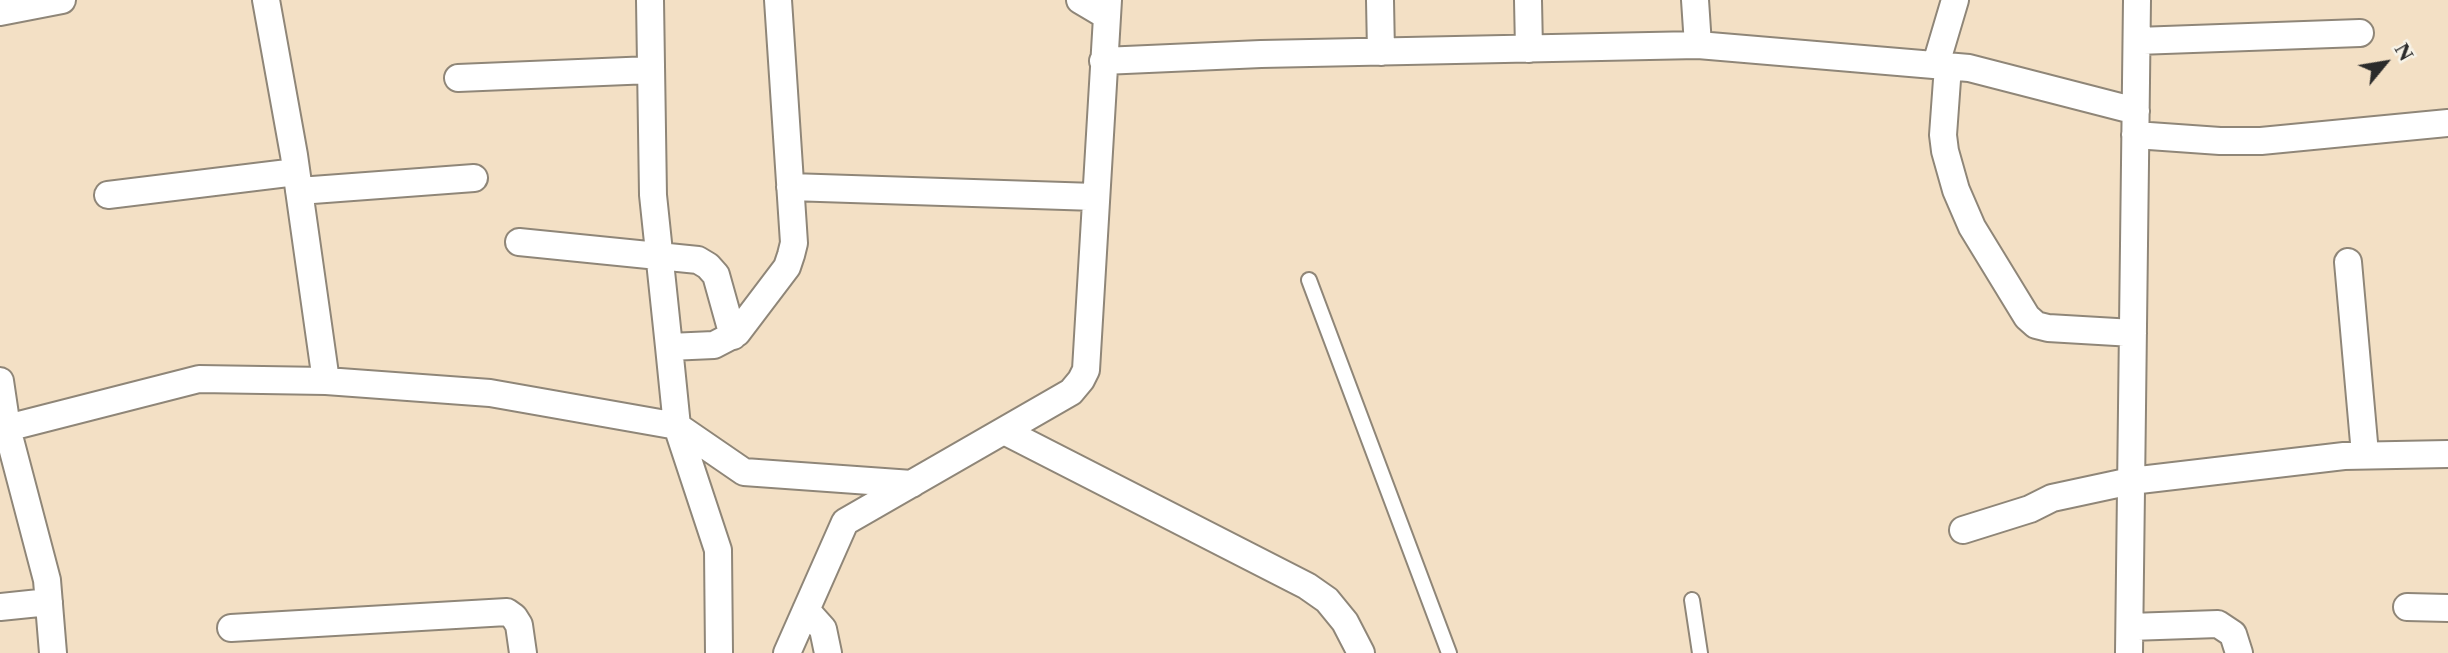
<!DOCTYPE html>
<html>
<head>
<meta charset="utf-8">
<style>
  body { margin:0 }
  #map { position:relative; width:2448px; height:653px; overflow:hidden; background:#f3e0c5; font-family:"Libre Caslon Text",serif }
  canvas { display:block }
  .north { position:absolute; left:2350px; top:28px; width:70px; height:70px; -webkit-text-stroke:5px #f7f3e8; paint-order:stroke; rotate:60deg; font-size:19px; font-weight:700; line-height:28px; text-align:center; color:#2b2b2b }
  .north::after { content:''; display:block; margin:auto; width:24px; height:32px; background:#2b2b2b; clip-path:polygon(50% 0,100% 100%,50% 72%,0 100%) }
</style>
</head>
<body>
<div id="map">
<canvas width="2448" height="653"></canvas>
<div class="north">N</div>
</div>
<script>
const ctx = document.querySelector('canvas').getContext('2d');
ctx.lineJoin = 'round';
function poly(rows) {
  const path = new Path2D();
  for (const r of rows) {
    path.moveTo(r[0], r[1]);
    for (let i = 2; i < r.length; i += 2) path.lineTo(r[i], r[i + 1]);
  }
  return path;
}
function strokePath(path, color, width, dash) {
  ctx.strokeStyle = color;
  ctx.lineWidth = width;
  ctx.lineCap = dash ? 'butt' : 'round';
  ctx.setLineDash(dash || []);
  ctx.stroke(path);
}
const service = poly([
  [1309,280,1449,653],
  [1692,600,1700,653]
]);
const minor = poly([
  [266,0,294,155,326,381],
  [650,0,653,195,669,347,677,426,718,550,719,653],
  [1080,0,1107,16],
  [1380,0,1381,52],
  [1528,0,1529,49],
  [1695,0,1698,45],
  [0,12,62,0],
  [2137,41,2360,33],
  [1103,61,1261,54,1698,45,1969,68,2136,111],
  [1936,64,1955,0],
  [1948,66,1943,135,1945,151,1956,190,1972,227,2027,317,2036,325,2048,328,2133,333],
  [458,78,651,70],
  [2135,135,2220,141,2261,141,2448,123],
  [790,187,1095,197],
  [299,191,474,178],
  [108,195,296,172],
  [519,242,698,260,708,266,716,275,733,336],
  [2348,262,2365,454],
  [669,347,714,345,737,333,787,267,791,255,794,243,778,0],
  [0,381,7,428,47,580,53,653],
  [7,428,199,379,326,381,490,393,677,426,744,472,912,484],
  [1004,431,1307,586,1327,600,1345,622,1361,653],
  [1963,530,2030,509,2052,498,2131,481,2344,456,2448,454],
  [0,607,49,602],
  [2407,607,2448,608],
  [806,610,823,629,828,653],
  [2130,627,2218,624,2233,634,2239,653],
  [231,628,507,612,514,617,519,625,523,653],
  [787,653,845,522,1071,392,1081,380,1086,370,1108,0],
  [2129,653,2137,0]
]);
strokePath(service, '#8f8678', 18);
strokePath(minor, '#8f8678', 30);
strokePath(service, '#fff', 14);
strokePath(minor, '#fff', 26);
</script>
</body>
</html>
